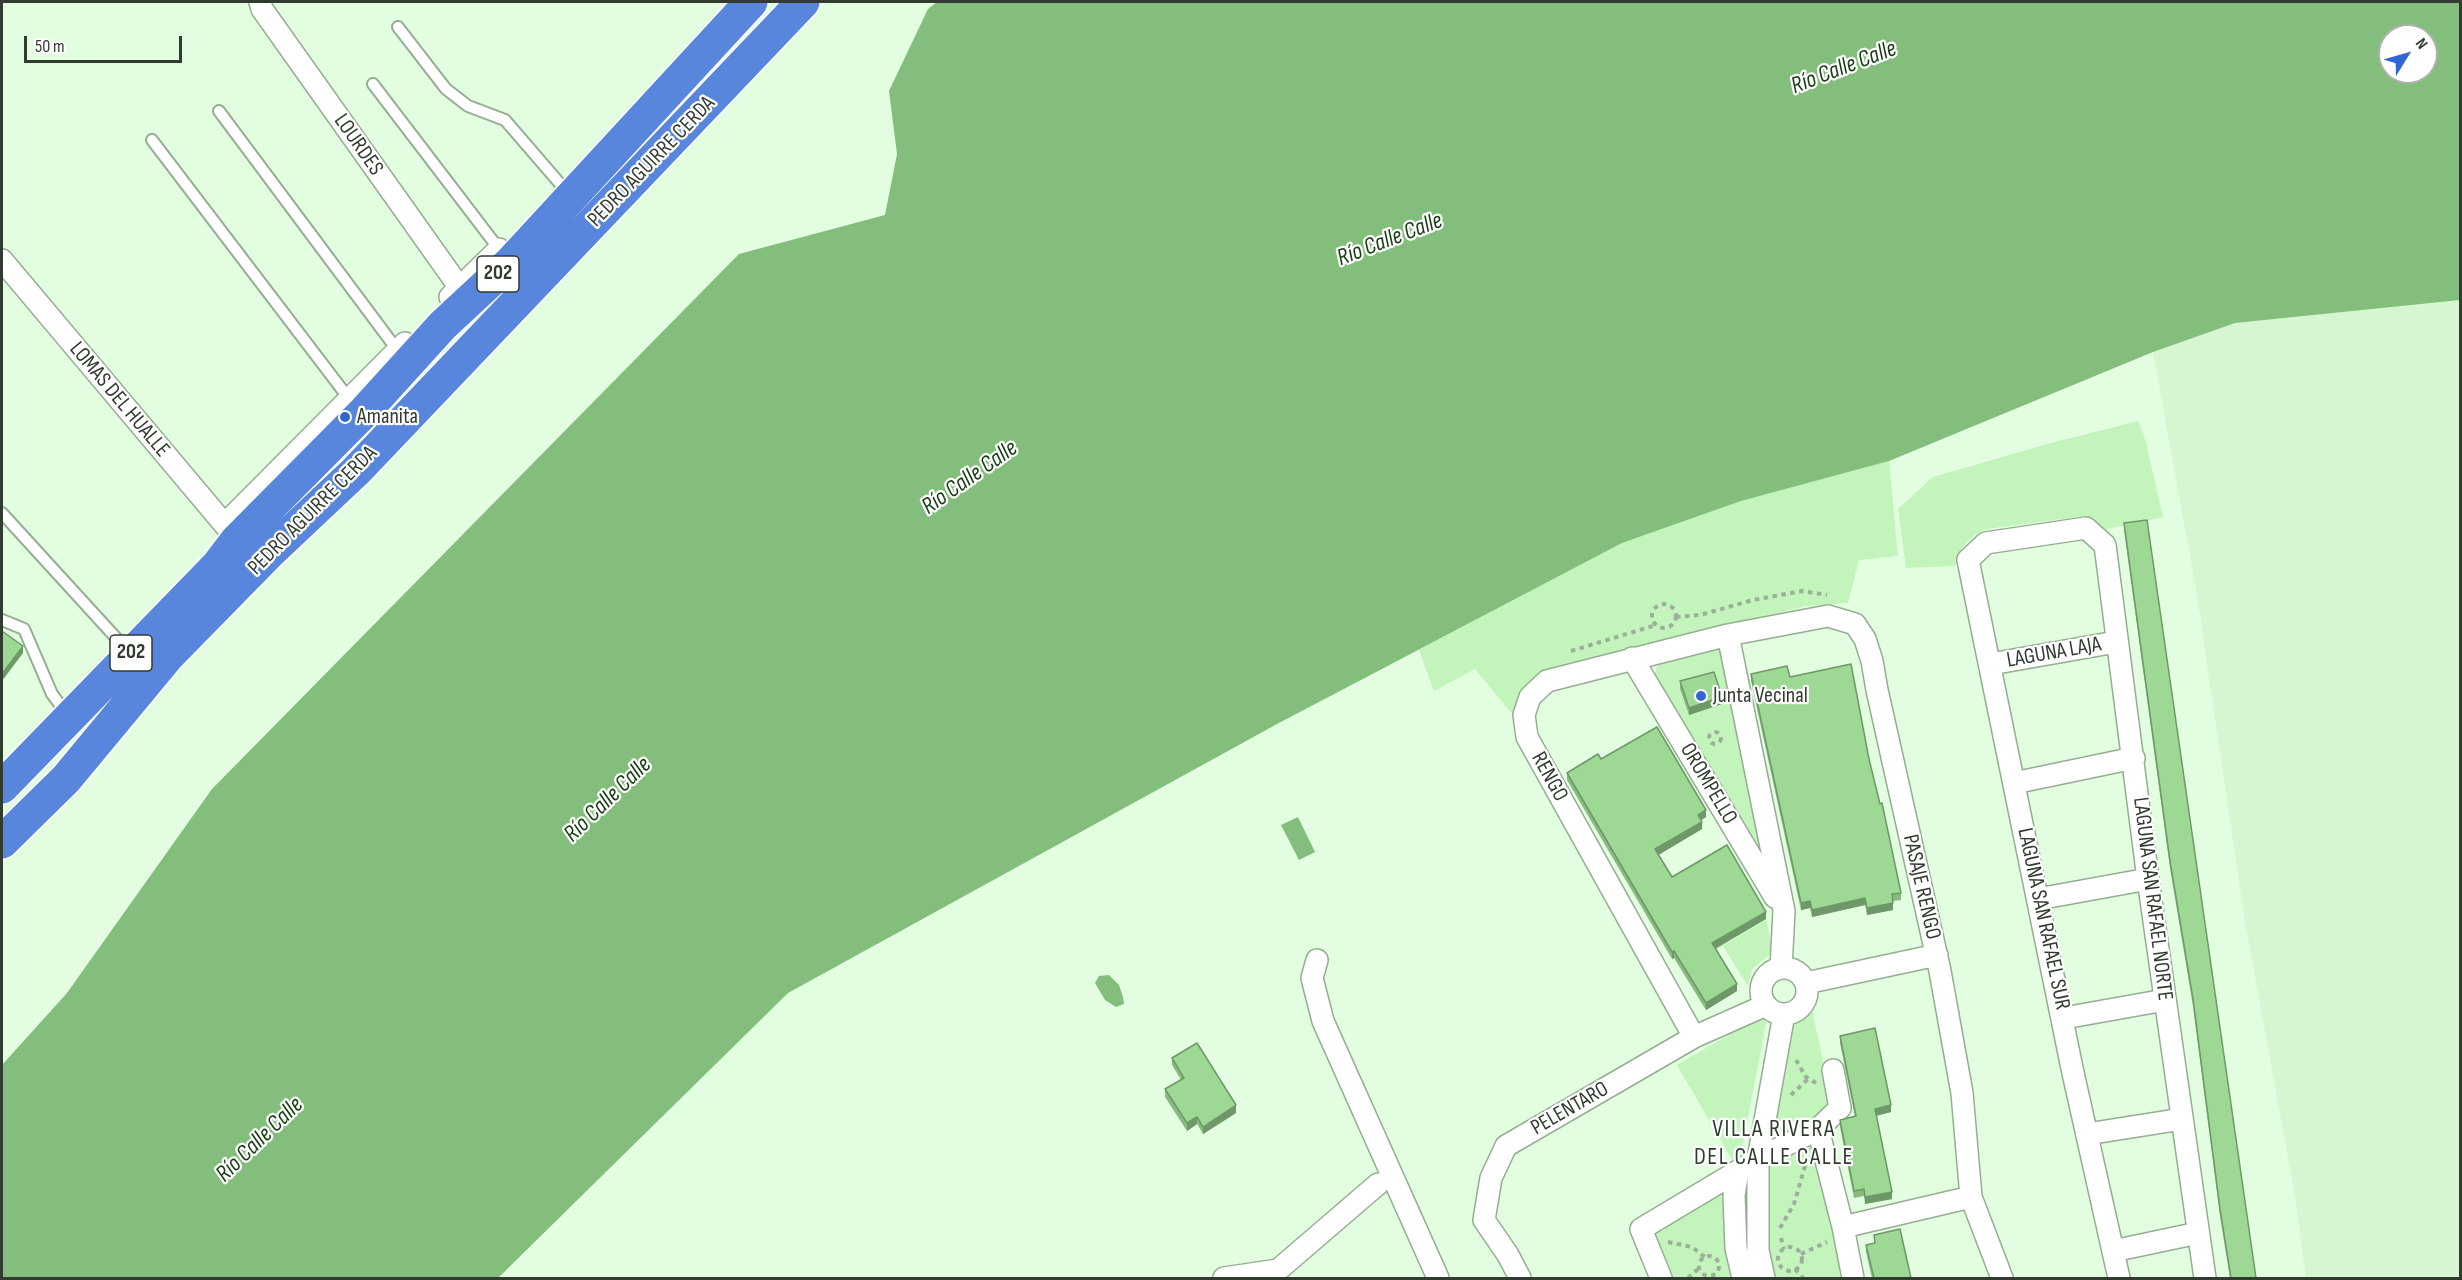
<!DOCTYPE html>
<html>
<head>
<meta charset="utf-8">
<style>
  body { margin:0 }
  #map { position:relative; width:2462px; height:1280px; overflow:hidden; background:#e3fde0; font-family:"Sofia Sans Condensed",sans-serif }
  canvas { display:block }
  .frame { position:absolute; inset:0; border:3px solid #313b30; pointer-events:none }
  .north { position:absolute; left:2378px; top:24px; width:60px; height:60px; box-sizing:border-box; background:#fff; border:2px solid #adb1ac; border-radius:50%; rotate:53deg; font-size:16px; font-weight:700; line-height:24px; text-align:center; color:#313b30 }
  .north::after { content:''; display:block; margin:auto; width:21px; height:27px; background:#2f66d4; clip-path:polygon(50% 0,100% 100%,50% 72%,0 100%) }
  .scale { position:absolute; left:24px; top:36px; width:158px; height:27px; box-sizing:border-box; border:3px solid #313b30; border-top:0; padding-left:8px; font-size:18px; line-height:21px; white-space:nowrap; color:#313b30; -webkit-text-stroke:4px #fff; paint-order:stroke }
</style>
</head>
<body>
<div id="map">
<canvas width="2462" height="1280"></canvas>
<div class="frame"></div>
<div class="north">N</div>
<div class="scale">50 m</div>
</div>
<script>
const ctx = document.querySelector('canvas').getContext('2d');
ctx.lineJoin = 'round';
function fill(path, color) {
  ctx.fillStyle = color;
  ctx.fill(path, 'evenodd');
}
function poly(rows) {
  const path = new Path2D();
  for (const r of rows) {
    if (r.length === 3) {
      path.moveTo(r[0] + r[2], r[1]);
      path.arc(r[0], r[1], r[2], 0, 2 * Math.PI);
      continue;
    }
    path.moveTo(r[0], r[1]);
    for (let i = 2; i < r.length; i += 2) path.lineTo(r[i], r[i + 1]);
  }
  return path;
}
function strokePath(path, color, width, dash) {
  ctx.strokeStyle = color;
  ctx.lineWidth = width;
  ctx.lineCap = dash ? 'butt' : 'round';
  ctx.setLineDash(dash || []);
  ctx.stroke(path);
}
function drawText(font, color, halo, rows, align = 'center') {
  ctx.font = font + ' "Sofia Sans Condensed",sans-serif';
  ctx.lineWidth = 4.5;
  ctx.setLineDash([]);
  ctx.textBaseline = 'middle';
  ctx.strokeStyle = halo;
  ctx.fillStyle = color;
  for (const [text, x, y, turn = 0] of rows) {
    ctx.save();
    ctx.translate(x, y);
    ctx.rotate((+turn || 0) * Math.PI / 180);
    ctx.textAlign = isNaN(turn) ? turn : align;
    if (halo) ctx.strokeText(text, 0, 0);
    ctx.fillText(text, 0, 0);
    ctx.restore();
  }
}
const built = poly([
  [2460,300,2460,1278,2306,1278,2295,1196,2244,916,2197,595,2153,352,2235,323]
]);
const green = poly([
  [2138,421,2145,439,2163,517,2103,530,2097,522,2084,516,1987,529,1973,536,1961,549,1955,566,1906,568,1898,509,1933,477,2051,443],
  [1889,461,1898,556,1859,560,1848,603,1806,606,1541,673,1526,687,1514,716,1475,669,1434,691,1419,650,1622,543,1741,501],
  [1717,648,1726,653,1764,844,1759,849,1753,847,1652,678,1658,665],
  [1766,920,1773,952,1752,969,1748,986,1723,946],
  [1811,1006,1825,1070,1830,1111,1781,1136,1775,1135,1769,1132,1792,1021],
  [1763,1015,1767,1019,1741,1153,1735,1165,1677,1065],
  [1814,1138,1844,1278,1770,1278,1768,1269,1765,1166],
  [1731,1185,1738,1278,1673,1278,1652,1231]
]);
const water = poly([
  [937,2,2460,2,2460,300,2235,323,2153,352,1889,461,1741,501,1622,543,1277,724,788,993,498,1278,2,1278,2,1065,67,993,212,789,739,254,885,215,897,154,889,91,928,9],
  [2390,36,2426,36,2426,72,2390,72],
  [1298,817,1315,852,1299,860,1281,825],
  [1109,975,1119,985,1123,997,1124,1004,1116,1007,1105,1000,1095,983,1099,976]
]);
const path = poly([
  [1664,616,12],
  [1676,617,1700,615,1753,600,1802,591,1827,595],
  [1571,651,1656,625],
  [1715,738,6],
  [1796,1060,1806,1077,1816,1083],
  [1791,1095,1808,1079],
  [1780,1228,1794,1204,1805,1166],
  [1781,1238,1784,1249],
  [1668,1242,1692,1247,1705,1257],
  [1790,1259,12],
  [1801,1254,1827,1242],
  [1709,1266,10],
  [1795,1269,1803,1278],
  [1688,1278,1699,1268]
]);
const lane = poly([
  [398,27,446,89,468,106,505,120,568,193],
  [373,84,499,249],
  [219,111,398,351],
  [152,140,350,400],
  [2,513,129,652],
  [2,620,24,629,52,694,67,714]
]);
const street = poly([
  [260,2,262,9,460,288],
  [2,260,235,537],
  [450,297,499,249,512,261],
  [230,519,405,343],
  [1728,635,1784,911,1781,968],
  [1632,658,1775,897],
  [1991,664,2116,642],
  [2014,783,2134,758],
  [2038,899,2148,879],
  [1317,960,1312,978,1323,1021,1438,1278],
  [1784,991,23],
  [1806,983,1937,955],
  [2064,1018,2165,1000],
  [1694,1037,1527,737,1524,715,1530,697,1547,681,1728,635,1828,616,1855,624,1865,639,1872,661,1877,690,1940,971,1962,1093,1971,1197,2002,1278],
  [1818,1129,1843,1227,1853,1278],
  [2087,1134,2182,1119],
  [1738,1171,1734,1195,1736,1248,1743,1278],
  [1843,1227,1971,1197],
  [2113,1251,2198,1233],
  [1224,1278,1278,1270,1378,1184],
  [1520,1278,1508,1255,1484,1220,1491,1178,1506,1146,1694,1037,1766,1005],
  [1661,1278,1641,1229,1758,1159,1818,1129,1840,1108,1833,1070],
  [1764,1278,1758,1250,1758,1159,1784,1014],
  [2119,1278,2073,1073,1968,560,1986,543,2086,528,2105,545,2148,879,2205,1278]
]);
const highway = poly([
  [2,787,217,566,237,540,364,412,443,325,512,261,751,2],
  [2,842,66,779,168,656,270,552,356,471,803,2]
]);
const wall = poly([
  [2124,523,2256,1278,2230,1278,2220,1216,2193,1006,2170,868,2124,530],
  [1751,674,1790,677,1869,759,1901,893,1901,900,1893,901,1893,910,1867,915,1865,905,1812,917,1810,908,1801,910,1751,681],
  [1680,681,1722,704,1689,715,1680,689],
  [1567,773,1706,817,1701,820,1702,829,1658,855,1672,877,1766,919,1716,949,1737,991,1706,1010,1674,958,1672,959,1567,780],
  [1840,1036,1891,1112,1876,1116,1892,1199,1865,1204,1864,1196,1854,1198,1840,1127,1840,1120,1855,1117,1840,1043],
  [1172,1058,1236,1113,1203,1134,1197,1124,1187,1131,1165,1097,1165,1089,1181,1080,1172,1065],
  [1874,1235,1911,1278,1872,1278,1866,1252,1866,1245,1874,1243]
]);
const shadedWall = poly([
  [23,646,23,653,2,681,2,674],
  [1722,697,1722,704,1689,715,1689,708],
  [1706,810,1706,817,1698,822,1698,815],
  [1702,822,1702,829,1655,857,1655,849],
  [1865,898,1865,905,1812,917,1812,910],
  [1810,901,1810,908,1801,910,1801,903],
  [1893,903,1893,910,1867,915,1867,908],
  [1766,912,1766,919,1712,950,1712,943],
  [1674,951,1674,958,1672,959,1672,952],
  [1737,984,1737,991,1706,1010,1706,1003],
  [1236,1105,1236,1113,1203,1134,1203,1127],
  [1891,1105,1891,1112,1875,1116,1875,1109],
  [1197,1117,1197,1124,1187,1131,1187,1123],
  [1892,1192,1892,1199,1865,1204,1865,1197]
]);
const building = poly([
  [2147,520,2256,1278,2231,1278,2220,1209,2193,999,2170,861,2124,523,2147,520],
  [2,631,23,646,2,674,2,631],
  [1851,664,1869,759,1880,804,1882,803,1901,893,1892,894,1893,903,1867,908,1865,898,1812,910,1810,901,1801,903,1751,674,1787,666,1790,677,1851,664],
  [1714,672,1722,697,1689,708,1680,681,1714,672],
  [1657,727,1706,810,1698,815,1702,822,1655,849,1672,877,1727,845,1766,912,1712,943,1737,984,1706,1003,1674,951,1672,952,1567,773,1598,754,1601,759,1657,727],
  [1875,1028,1891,1105,1875,1109,1892,1192,1865,1197,1864,1189,1854,1191,1840,1120,1856,1116,1840,1036,1875,1028],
  [1197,1043,1236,1105,1203,1127,1197,1117,1187,1123,1165,1089,1184,1078,1172,1058,1197,1043],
  [1900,1229,1911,1278,1874,1278,1866,1245,1875,1243,1874,1235,1900,1229]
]);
const markers = [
  [345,417,6,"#2f66d4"],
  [1701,696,6,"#2f66d4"]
];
const shields = [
  [498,274,42],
  [131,653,42]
];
const shieldNames = [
  ["202",498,274],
  ["202",131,653]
];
const streetNames = [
  ["LOURDES",358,145,55],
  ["PEDRO AGUIRRE CERDA",652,162,-46],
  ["LOMAS DEL HUALLE",119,400,50],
  ["PEDRO AGUIRRE CERDA",313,511,-45],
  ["LAGUNA LAJA",2054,653,-10],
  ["RENGO",1549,777,61],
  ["OROMPELLO",1708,784,59],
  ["PASAJE RENGO",1921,887,77],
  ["LAGUNA SAN RAFAEL NORTE",2152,899,83],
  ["LAGUNA SAN RAFAEL SUR",2043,919,78],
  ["PELENTARO",1570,1109,-30]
];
const poiNames = [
  ["Amanita",357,417],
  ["Junta Vecinal",1713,696]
];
const waterNames = [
  ["Río Calle Calle",1844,68,-21],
  ["Río Calle Calle",1390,240,-21],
  ["Río Calle Calle",970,478,-35],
  ["Río Calle Calle",608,800,-44],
  ["Río Calle Calle",260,1140,-44]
];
const neighbourhoodNames = [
  ["VILLA RIVERA",1774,1130],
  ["DEL CALLE CALLE",1774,1158]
];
fill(built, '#d6f5d1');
fill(green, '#c3f4bc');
fill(water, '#83be7c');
strokePath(lane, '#95ae92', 14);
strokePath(street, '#95ae92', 24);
strokePath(highway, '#fff', 36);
strokePath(path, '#9baf99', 4, [4.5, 4.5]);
strokePath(lane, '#fff', 10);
strokePath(street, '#fff', 21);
strokePath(highway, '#5986dd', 33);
fill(wall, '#87bb80');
fill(shadedWall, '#6e9868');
fill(building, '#9dd995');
strokePath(building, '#6e9868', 1.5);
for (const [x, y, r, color] of markers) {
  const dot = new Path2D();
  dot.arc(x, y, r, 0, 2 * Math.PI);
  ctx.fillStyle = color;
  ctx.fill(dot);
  strokePath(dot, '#fff', 2);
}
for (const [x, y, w] of shields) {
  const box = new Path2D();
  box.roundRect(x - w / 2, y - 18, w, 36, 4.5);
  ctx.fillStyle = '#fff';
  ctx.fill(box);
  strokePath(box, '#313b30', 1.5);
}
drawText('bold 21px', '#313b30', null, shieldNames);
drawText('22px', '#313b30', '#fff', streetNames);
drawText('22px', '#313b30', '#fff', poiNames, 'left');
drawText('italic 24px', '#163e12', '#fff', waterNames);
ctx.letterSpacing = '1.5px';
drawText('24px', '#313b30', '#fff', neighbourhoodNames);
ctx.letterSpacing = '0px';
</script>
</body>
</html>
